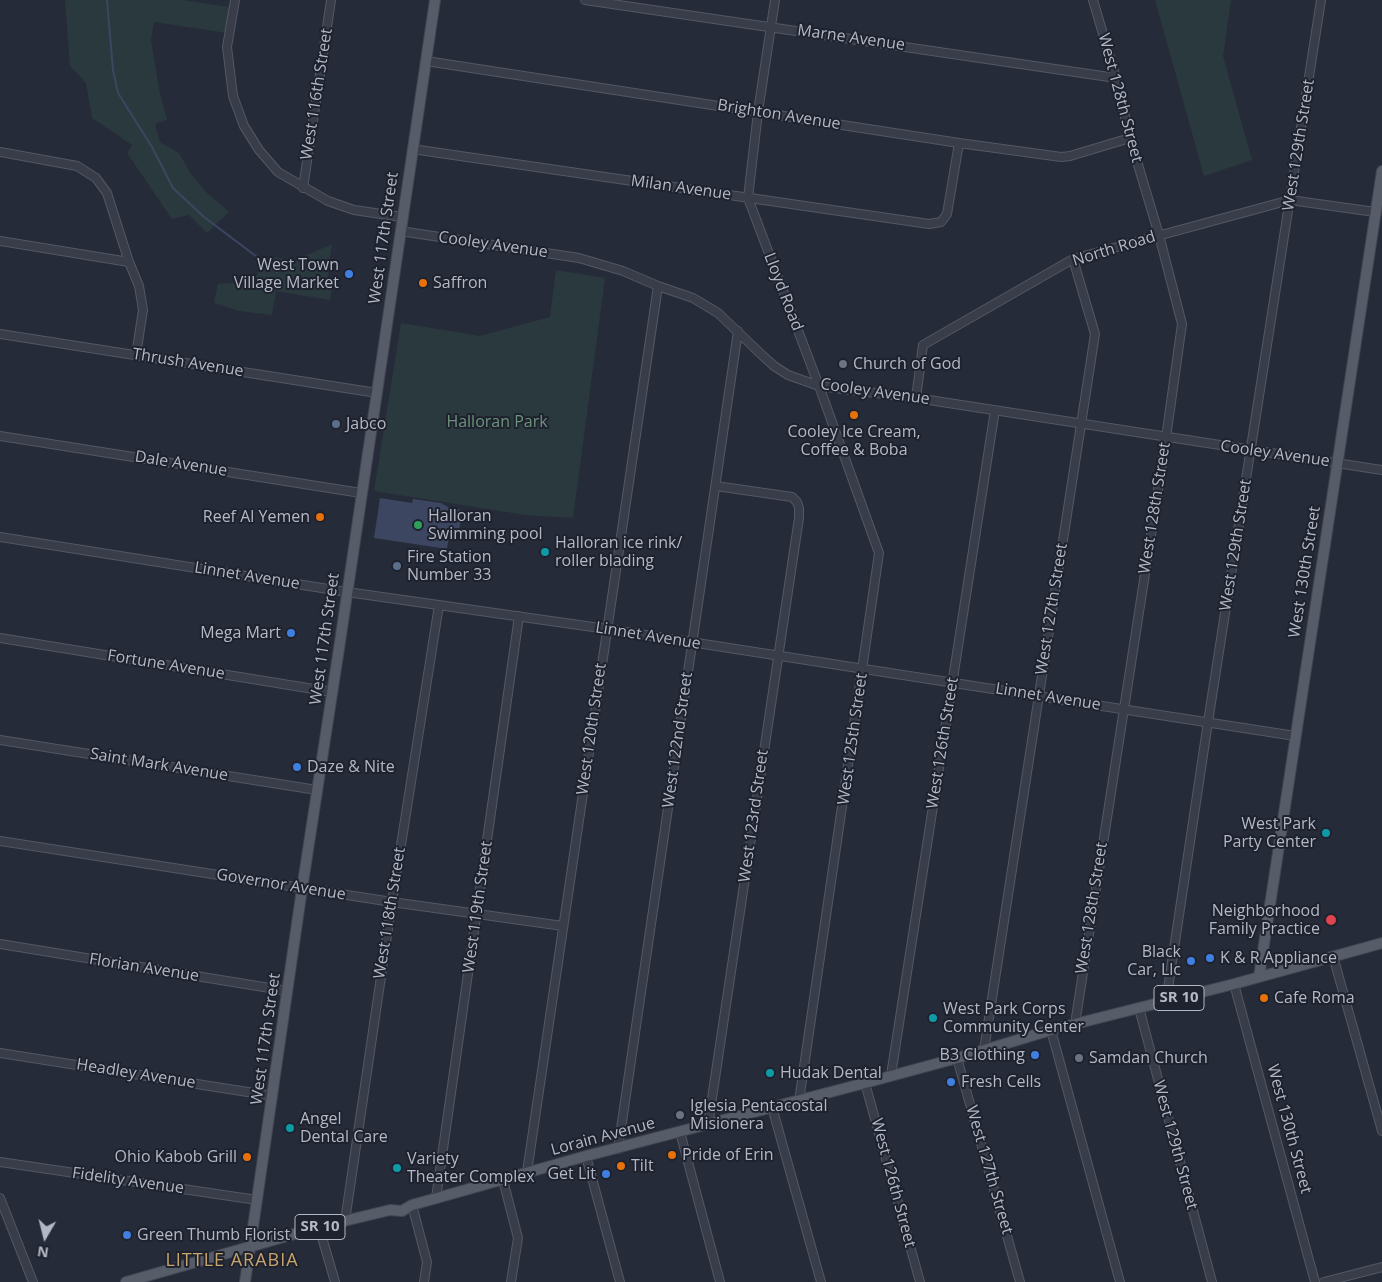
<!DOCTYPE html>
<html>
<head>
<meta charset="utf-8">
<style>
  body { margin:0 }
  #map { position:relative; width:1382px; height:1282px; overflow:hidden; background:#262b39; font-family:"Open Sans",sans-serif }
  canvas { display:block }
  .north { position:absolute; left:20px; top:1212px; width:50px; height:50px; -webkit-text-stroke:4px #1e222e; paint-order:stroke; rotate:188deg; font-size:14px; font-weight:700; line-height:20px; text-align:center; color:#b4b8c5 }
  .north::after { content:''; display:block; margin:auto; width:18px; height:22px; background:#b4b8c5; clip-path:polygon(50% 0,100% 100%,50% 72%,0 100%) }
</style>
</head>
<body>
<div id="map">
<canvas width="1382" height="1282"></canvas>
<div class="north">N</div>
</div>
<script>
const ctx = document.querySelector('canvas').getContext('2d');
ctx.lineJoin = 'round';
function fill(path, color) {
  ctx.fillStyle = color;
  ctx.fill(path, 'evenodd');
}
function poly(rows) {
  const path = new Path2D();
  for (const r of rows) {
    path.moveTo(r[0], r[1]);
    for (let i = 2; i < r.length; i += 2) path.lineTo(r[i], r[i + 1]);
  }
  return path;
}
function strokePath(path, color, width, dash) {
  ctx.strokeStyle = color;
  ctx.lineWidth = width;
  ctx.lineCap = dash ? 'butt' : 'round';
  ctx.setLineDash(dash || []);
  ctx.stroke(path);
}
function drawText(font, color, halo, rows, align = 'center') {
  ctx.font = font + ' "Open Sans",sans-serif';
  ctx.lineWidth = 4;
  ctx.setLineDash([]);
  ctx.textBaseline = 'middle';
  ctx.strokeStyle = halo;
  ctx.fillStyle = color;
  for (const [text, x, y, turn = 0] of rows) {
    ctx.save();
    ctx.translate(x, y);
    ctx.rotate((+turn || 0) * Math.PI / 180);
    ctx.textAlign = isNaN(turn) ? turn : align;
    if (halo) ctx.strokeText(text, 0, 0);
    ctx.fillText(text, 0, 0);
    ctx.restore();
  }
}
const green = poly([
  [65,0,182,0,230,7,227,33,154,22,151,40,160,94,167,120,155,124,160,142,179,153,191,174,206,192,229,212,207,233,189,215,172,219,127,153,132,145,92,118,86,83,70,66],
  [1155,0,1231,0,1223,56,1252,160,1204,176],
  [332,244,327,282,333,283,330,300,276,291,272,315,239,311,214,303,218,284,253,281,269,257,296,260],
  [556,270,605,278,573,518,525,515,374,491,401,323,480,336,550,317]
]);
const water = poly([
  [380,498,412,503,413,499,441,503,450,508,461,510,461,521,459,530,456,536,449,536,447,549,374,538]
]);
const stream = poly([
  [107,0,113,70,118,93,152,147,173,188,204,217,277,272]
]);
const minor = poly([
  [235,0,227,47,233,96,244,126,259,150,278,172,328,201,354,210,402,217],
  [585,0,1116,78],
  [775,0,758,112,748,198,819,386,879,553,799,1101],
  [426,61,959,143,1061,157,1070,156,1130,138],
  [412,149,929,224,941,222,947,214,959,143],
  [0,152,77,166,96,178,107,193,129,262,139,286,143,310,136,355],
  [303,188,331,0],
  [400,231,579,258,623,271,658,286,693,298,718,313,763,356,774,366,788,375,819,386,916,398,1382,470],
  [0,241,129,262],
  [0,334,377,393],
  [916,398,923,345,1073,259,1290,200,1375,212],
  [0,436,361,493],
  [0,537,347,592,607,629,1295,736],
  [0,638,332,692],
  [0,740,317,790],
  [0,841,392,902,563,926],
  [0,944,288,991],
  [1333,956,1382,1131],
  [1234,984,1315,1282],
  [1166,1002,1208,722,1321,0],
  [1139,1008,1212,1282],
  [1075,1024,1165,445,1182,324,1159,235,1130,138,1116,78,1093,0],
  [1051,1030,1120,1282],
  [984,1050,1095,334,1073,259],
  [0,1053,273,1096],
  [957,1058,1020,1282],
  [891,1075,995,410],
  [865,1083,920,1282],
  [772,1107,821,1282],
  [708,1125,799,518,799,508,797,502,792,497,716,486],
  [680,1132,720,1282],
  [618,1149,738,331],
  [586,1156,620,1282],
  [0,1162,257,1200],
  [527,1172,658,286],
  [503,1180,518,1238,511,1282],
  [0,1198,33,1282],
  [436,1198,519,616],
  [412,1205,427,1262,424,1282],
  [345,1221,392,902,439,605],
  [319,1227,335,1282],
  [1324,1282,1382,1267]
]);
const major = poly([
  [1259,977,1382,171],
  [126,1282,319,1227,390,1210,402,1211,412,1205,586,1156,865,1083,961,1057,1051,1030,1234,984,1382,943],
  [245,1282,302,889,340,642,435,0]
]);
const markers = [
  [349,274,5,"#3f7fe0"],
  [423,283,5,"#e8710a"],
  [843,364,5,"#6b7280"],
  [854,415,5,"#e8710a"],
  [336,424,5,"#5c6f8a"],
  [320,517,5,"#e8710a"],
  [418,525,5,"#2e9e5b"],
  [545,552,5,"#0f9aa8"],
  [397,566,5,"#5c6f8a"],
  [291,633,5,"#3f7fe0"],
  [297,767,5,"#3f7fe0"],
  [1326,833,5,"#0f9aa8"],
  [1331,920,6,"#e0444e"],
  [1210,958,5,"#3f7fe0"],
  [1191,961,5,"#3f7fe0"],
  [1264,998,5,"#e8710a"],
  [933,1018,5,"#0f9aa8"],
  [1035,1055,5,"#3f7fe0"],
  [1079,1058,5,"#6b7280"],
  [770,1073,5,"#0f9aa8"],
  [951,1082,5,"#3f7fe0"],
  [680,1115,5,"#6b7280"],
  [290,1128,5,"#0f9aa8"],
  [672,1155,5,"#e8710a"],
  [247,1157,5,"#e8710a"],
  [621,1166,5,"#e8710a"],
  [397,1168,5,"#0f9aa8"],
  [606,1174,5,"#3f7fe0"],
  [127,1235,5,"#3f7fe0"]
];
const shields = [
  [1179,998,50],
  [320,1227,50]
];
const shieldNames = [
  ["SR 10",1179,998],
  ["SR 10",320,1227]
];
const streetNames = [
  ["Marne Avenue",851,38,8],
  ["West 116th Street",317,94,-81],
  ["West 128th Street",1120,98,75],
  ["Brighton Avenue",779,115,9],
  ["West 129th Street",1299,145,-81],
  ["Milan Avenue",681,188,8],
  ["West 117th Street",384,238,-82],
  ["Cooley Avenue",493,245,8],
  ["North Road",1114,249,-17],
  ["Lloyd Road",783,292,69],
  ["Thrush Avenue",188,363,9],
  ["Cooley Avenue",875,392,8],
  ["Cooley Avenue",1275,454,8],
  ["Dale Avenue",181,464,9],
  ["West 128th Street",1155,508,-81],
  ["West 129th Street",1236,545,-81],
  ["West 130th Street",1305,572,-81],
  ["Linnet Avenue",247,576,9],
  ["West 127th Street",1052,609,-81],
  ["Linnet Avenue",648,636,9],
  ["West 117th Street",325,639,-82],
  ["Fortune Avenue",166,665,9],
  ["Linnet Avenue",1048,697,9],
  ["West 120th Street",592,729,-82],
  ["West 125th Street",853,739,-82],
  ["West 122nd Street",678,740,-82],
  ["West 126th Street",943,743,-81],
  ["Saint Mark Avenue",159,765,9],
  ["West 123rd Street",754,816,-82],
  ["Governor Avenue",281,885,9],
  ["West 119th Street",478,907,-82],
  ["West 128th Street",1092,908,-81],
  ["West 118th Street",390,913,-81],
  ["Florian Avenue",144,968,9],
  ["West 117th Street",266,1039,-82],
  ["Headley Avenue",136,1074,9],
  ["West 130th Street",1289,1129,75],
  ["Lorain Avenue",603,1137,-15],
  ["West 129th Street",1175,1145,75],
  ["West 127th Street",989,1170,74],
  ["Fidelity Avenue",128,1181,8],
  ["West 126th Street",893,1183,75]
];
const poiNames = [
  ["West Town",339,265,"right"],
  ["Village Market",339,283,"right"],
  ["Saffron",433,283],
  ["Church of God",853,364],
  ["Jabco",346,424],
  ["Cooley Ice Cream,",854,432,"center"],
  ["Coffee & Boba",854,450,"center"],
  ["Halloran",428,516],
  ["Swimming pool",428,534],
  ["Reef Al Yemen",310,517,"right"],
  ["Halloran ice rink/",555,543],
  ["roller blading",555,561],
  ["Fire Station",407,557],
  ["Number 33",407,575],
  ["Mega Mart",281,633,"right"],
  ["Daze & Nite",307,767],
  ["West Park",1316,824,"right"],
  ["Party Center",1316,842,"right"],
  ["Neighborhood",1320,911,"right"],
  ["Family Practice",1320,929,"right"],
  ["Black",1181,952,"right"],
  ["Car, Llc",1181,970,"right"],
  ["K & R Appliance",1220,958],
  ["Cafe Roma",1274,998],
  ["West Park Corps",943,1009],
  ["Community Center",943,1027],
  ["B3 Clothing",1025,1055,"right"],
  ["Samdan Church",1089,1058],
  ["Hudak Dental",780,1073],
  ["Fresh Cells",961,1082],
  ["Iglesia Pentacostal",690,1106],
  ["Misionera",690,1124],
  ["Angel",300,1119],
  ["Dental Care",300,1137],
  ["Pride of Erin",682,1155],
  ["Ohio Kabob Grill",237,1157,"right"],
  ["Variety",407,1159],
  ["Theater Complex",407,1177],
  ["Tilt",631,1166],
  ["Get Lit",596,1174,"right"],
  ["Green Thumb Florist",137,1235]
];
const parkNames = [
  ["Halloran Park",497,422]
];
const neighbourhoodNames = [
  ["LITTLE ARABIA",232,1261]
];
fill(green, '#2a393d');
fill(water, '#3d4660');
strokePath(stream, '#3d4660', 2);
strokePath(minor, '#545864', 10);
strokePath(major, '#424652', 12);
strokePath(minor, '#393d49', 8);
strokePath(major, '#575c69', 10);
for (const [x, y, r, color] of markers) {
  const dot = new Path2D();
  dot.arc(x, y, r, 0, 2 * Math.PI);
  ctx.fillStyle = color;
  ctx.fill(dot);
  strokePath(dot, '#1e222e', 2);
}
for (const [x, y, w] of shields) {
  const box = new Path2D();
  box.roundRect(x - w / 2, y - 12.5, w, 25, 4);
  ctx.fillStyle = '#1e222e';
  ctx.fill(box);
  strokePath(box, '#b4b8c5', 1);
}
drawText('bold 15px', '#b4b8c5', null, shieldNames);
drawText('16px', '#b4b8c5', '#1e222e', streetNames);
drawText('16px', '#b4b8c5', '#1e222e', poiNames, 'left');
drawText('16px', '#6e937d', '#1e222e', parkNames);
ctx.letterSpacing = '1px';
drawText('18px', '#c7a36e', '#1e222e', neighbourhoodNames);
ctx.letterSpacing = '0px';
</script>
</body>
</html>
